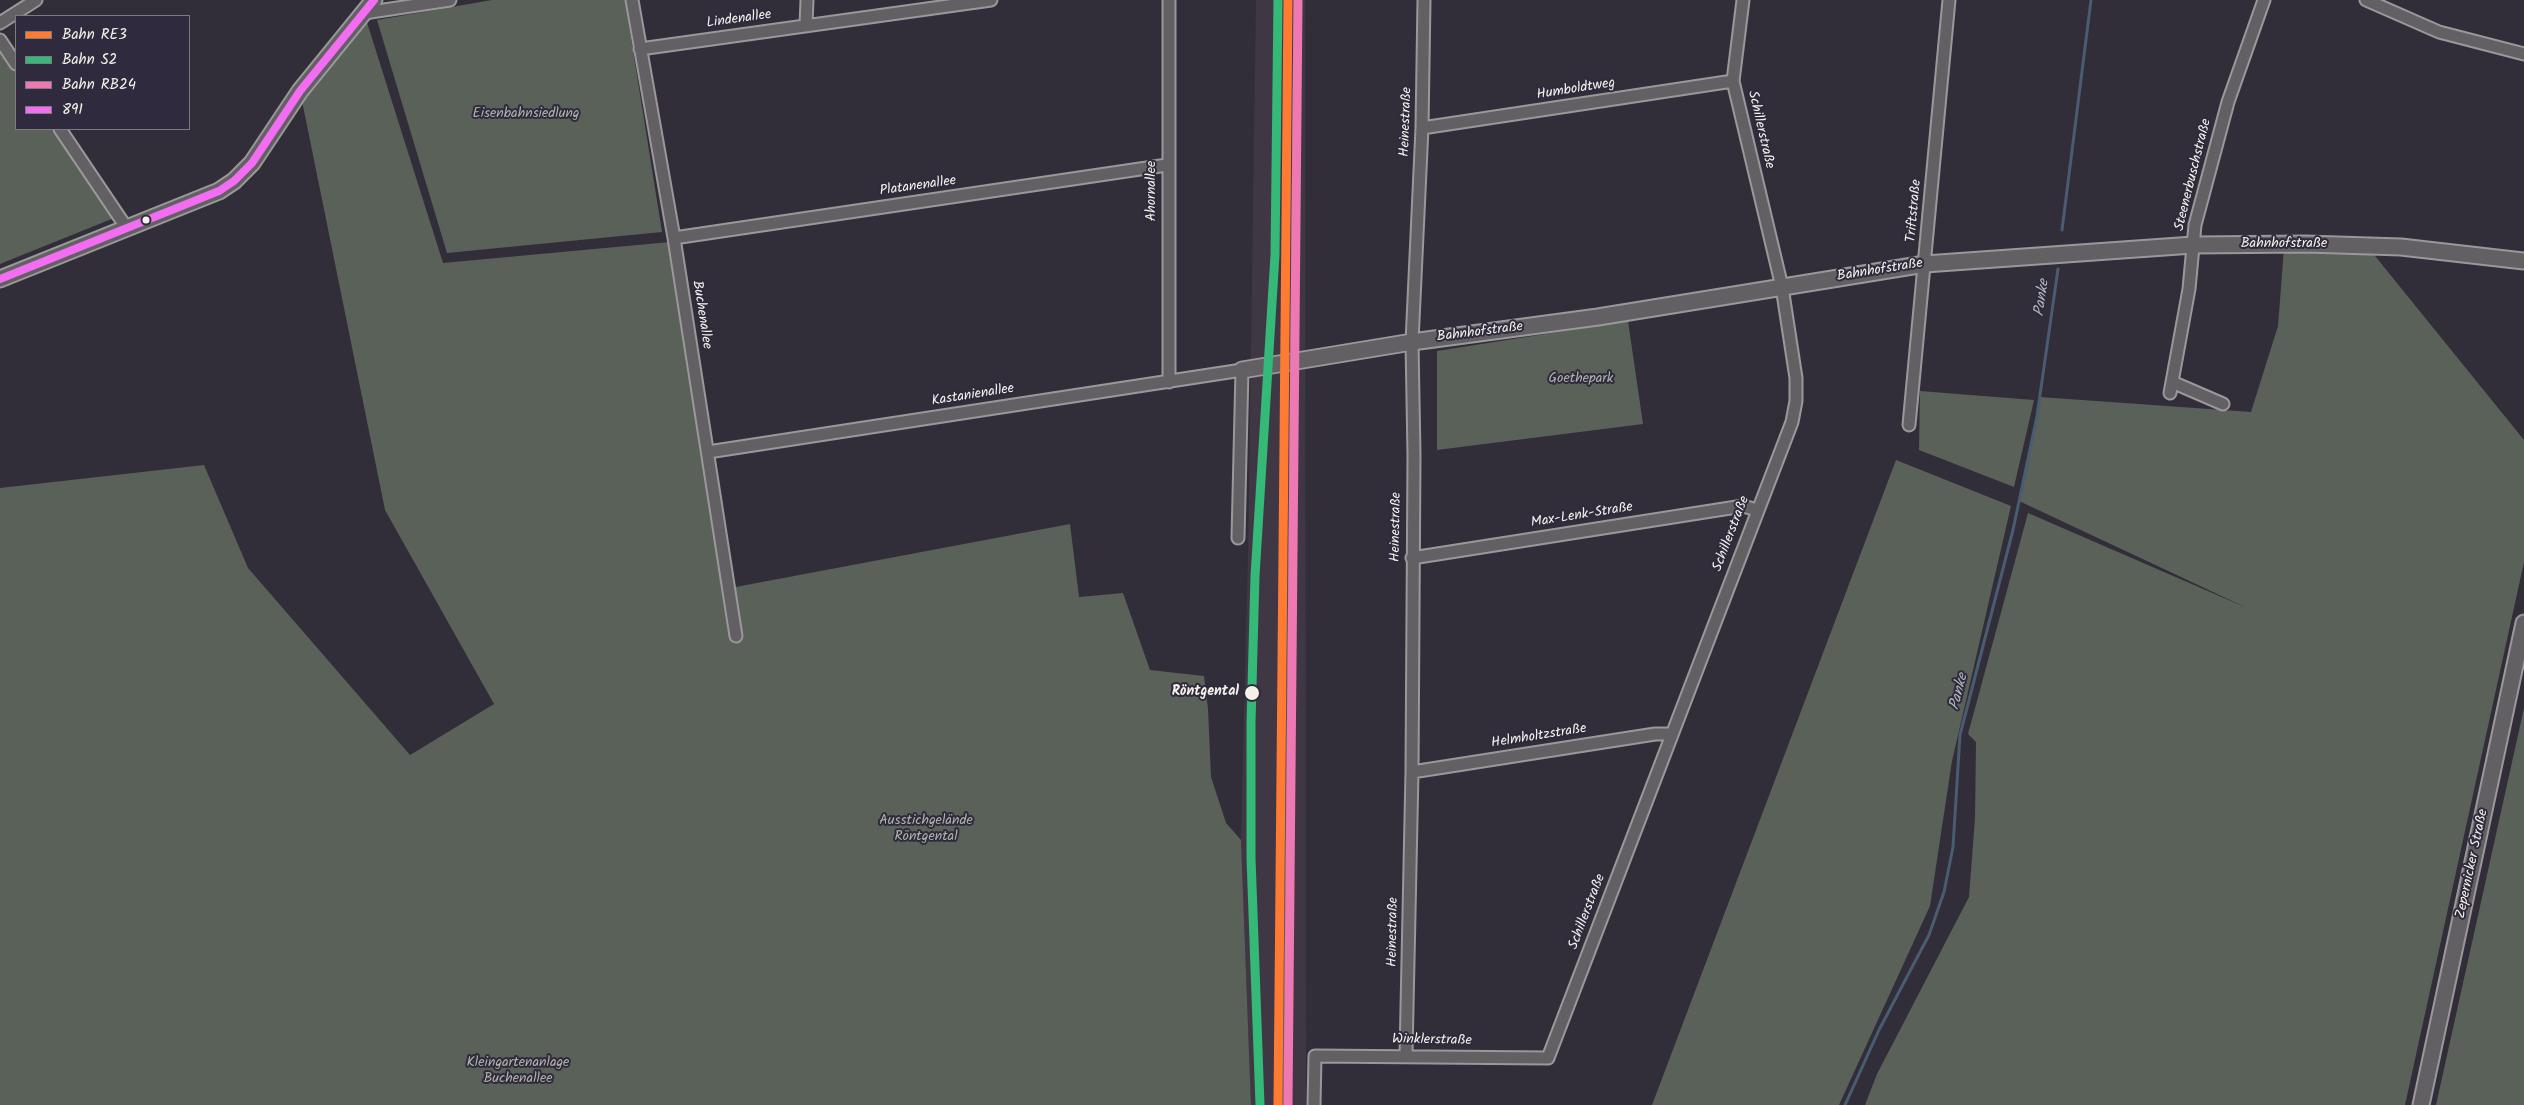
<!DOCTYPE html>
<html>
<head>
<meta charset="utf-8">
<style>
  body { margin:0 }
  #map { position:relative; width:2524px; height:1105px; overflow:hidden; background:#312e39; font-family:Kalam,sans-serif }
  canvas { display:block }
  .legend { position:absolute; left:15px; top:15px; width:175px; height:115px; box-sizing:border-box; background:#2f2a3d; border:1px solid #7e7a81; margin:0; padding:6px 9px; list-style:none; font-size:15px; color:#f4f1e8 }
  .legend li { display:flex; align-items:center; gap:10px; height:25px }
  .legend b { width:25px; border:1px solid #7e7a81 }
</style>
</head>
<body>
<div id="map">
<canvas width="2524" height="1105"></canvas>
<ul class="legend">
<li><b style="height:6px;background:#ff7a33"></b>Bahn RE3</li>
<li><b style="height:6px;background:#34b978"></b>Bahn S2</li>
<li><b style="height:6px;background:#ed78b2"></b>Bahn RB24</li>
<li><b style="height:6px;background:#f36df3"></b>891</li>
</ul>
</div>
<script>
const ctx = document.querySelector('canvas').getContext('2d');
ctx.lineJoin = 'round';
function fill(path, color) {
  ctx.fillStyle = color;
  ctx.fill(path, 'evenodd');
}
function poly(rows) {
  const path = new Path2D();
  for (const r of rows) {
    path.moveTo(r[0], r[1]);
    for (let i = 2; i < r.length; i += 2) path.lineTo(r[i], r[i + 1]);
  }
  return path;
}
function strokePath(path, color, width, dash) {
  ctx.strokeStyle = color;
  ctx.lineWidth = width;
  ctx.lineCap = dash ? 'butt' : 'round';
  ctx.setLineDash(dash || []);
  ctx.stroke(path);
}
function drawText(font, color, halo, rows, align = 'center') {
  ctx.font = font + ' Kalam,sans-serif';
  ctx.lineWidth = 4;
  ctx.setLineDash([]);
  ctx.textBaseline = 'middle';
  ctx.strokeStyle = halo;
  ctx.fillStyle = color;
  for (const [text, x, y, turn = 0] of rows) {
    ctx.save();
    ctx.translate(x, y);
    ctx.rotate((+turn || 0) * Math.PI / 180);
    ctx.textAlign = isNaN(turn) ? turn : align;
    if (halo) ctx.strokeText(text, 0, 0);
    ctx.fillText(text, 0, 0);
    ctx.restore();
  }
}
const built = poly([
  [1256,0,1305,0,1306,1105,1251,1105,1241,840,1248,554]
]);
const green = poly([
  [492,0,625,0,662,232,447,253,377,20],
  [364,13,443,263,670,242,725,589,1070,524,1079,597,1123,593,1150,670,1204,676,1208,709,1211,777,1226,823,1241,840,1251,1105,0,1105,0,488,204,465,248,568,410,755,494,704,385,510,300,91],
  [0,37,16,61,16,129,61,129,119,216,0,264],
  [2367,246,2524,440,2524,562,2405,1105,1865,1105,1877,1074,1969,897,1975,818,1976,742,1968,734,2028,513,2247,608,2019,501,2040,397,2251,412,2278,326,2284,248],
  [1628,321,1643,424,1437,450,1437,351],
  [1920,391,2034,400,2014,487,1919,450],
  [1896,460,2011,506,1952,761,1930,906,1839,1105,1652,1105],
  [2524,708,2524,1105,2436,1105]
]);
const stream = poly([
  [2062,230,2091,0],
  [1845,1105,1879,1030,1929,935,1944,892,1953,847,1960,735,2013,530,2037,416,2058,269]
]);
const street = poly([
  [632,0,674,238,736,636],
  [2366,0,2439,32,2524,54],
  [364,13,450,0],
  [0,23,36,0],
  [806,25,807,0],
  [0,40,16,64],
  [640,49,991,0],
  [1422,128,1733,81],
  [60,129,126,227],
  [674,238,1167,165],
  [1169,382,1169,0],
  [2172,382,2223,404],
  [2170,393,2189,289,2195,225,2228,102,2264,0],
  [1909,425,1949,0],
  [708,452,1242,370,1238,538],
  [1412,558,1743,506,1757,510],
  [1412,772,1655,734,1672,734],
  [1406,1055,1412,772,1414,455,1412,342,1422,128,1424,0],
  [1314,1105,1315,1056,1548,1058,1792,422,1796,401,1796,378,1782,287,1733,81,1743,0]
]);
const secondary = poly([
  [0,279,219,191,234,181,252,163,300,91,374,0],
  [1242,370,1412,342,1598,317,1925,264,2193,245,2306,244,2401,247,2524,261],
  [2421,1105,2524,623]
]);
const rail = poly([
  [1284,1105,1295,0]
]);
const bus1 = poly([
  [0,279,219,191,234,181,252,163,300,91,374,0]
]);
const rail1 = poly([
  [1278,1105,1288,0]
]);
const rail2 = poly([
  [1260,1105,1251,858,1251,723,1255,576,1275,255,1278,0]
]);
const rail3 = poly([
  [1288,1105,1298,0]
]);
const markers = [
  [146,220,4.5,"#f4f1e8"],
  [1252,693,8,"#f4f1e8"]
];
const streetNames = [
  ["Lindenallee",739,20,-8],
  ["Humboldtweg",1576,90,-9],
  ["Heinestraße",1407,122,-88],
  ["Schillerstraße",1760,130,77],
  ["Steenerbuschstraße",2194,175,-76],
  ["Platanenallee",918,187,-8],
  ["Ahornallee",1153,191,-90],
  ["Triftstraße",1915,211,-85],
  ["Bahnhofstraße",2284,245],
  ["Bahnhofstraße",1880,271,-9],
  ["Buchenallee",701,315,81],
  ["Bahnhofstraße",1480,333,-7],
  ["Kastanienallee",973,396,-9],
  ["Max-Lenk-Straße",1582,516,-9],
  ["Heinestraße",1397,527,-89],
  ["Schillerstraße",1732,534,-69],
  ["Helmholtzstraße",1539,737,-9],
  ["Zepernicker Straße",2473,864,-78],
  ["Schillerstraße",1588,912,-69],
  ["Heinestraße",1394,932,-89],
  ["Winklerstraße",1432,1041,1]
];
const parkNames = [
  ["Eisenbahnsiedlung",526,115],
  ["Goethepark",1581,380],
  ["Ausstichgelände",926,822],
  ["Röntgental",926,838],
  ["Kleingartenanlage",518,1064],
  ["Buchenallee",518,1080]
];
const stopNames = [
  ["Röntgental",1239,693]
];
const waterNames = [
  ["Panke",2043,298,-82],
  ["Panke",1960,692,-76]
];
fill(built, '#403744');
fill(green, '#596158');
strokePath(stream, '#4a5c72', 3);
strokePath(street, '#9a989b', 15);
strokePath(secondary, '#9a989b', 19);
strokePath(street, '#626063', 11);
strokePath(secondary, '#626063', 15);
strokePath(rail, '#68666b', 3);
strokePath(bus1, '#f36df3', 8);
strokePath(rail1, '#ff7a33', 9);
strokePath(rail2, '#34b978', 9);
strokePath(rail3, '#ed78b2', 9);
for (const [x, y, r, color] of markers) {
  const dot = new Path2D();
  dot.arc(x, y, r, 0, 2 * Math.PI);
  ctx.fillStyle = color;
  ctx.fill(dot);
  strokePath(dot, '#2f2a3d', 2);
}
drawText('14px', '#f4f1e8', '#2f2a3d', streetNames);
drawText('14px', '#b1b4a9', '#2f2a3d', parkNames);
drawText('bold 14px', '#f4f1e8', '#2f2a3d', stopNames, 'right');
drawText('italic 15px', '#b1b7bb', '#2f2a3d', waterNames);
</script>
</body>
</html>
